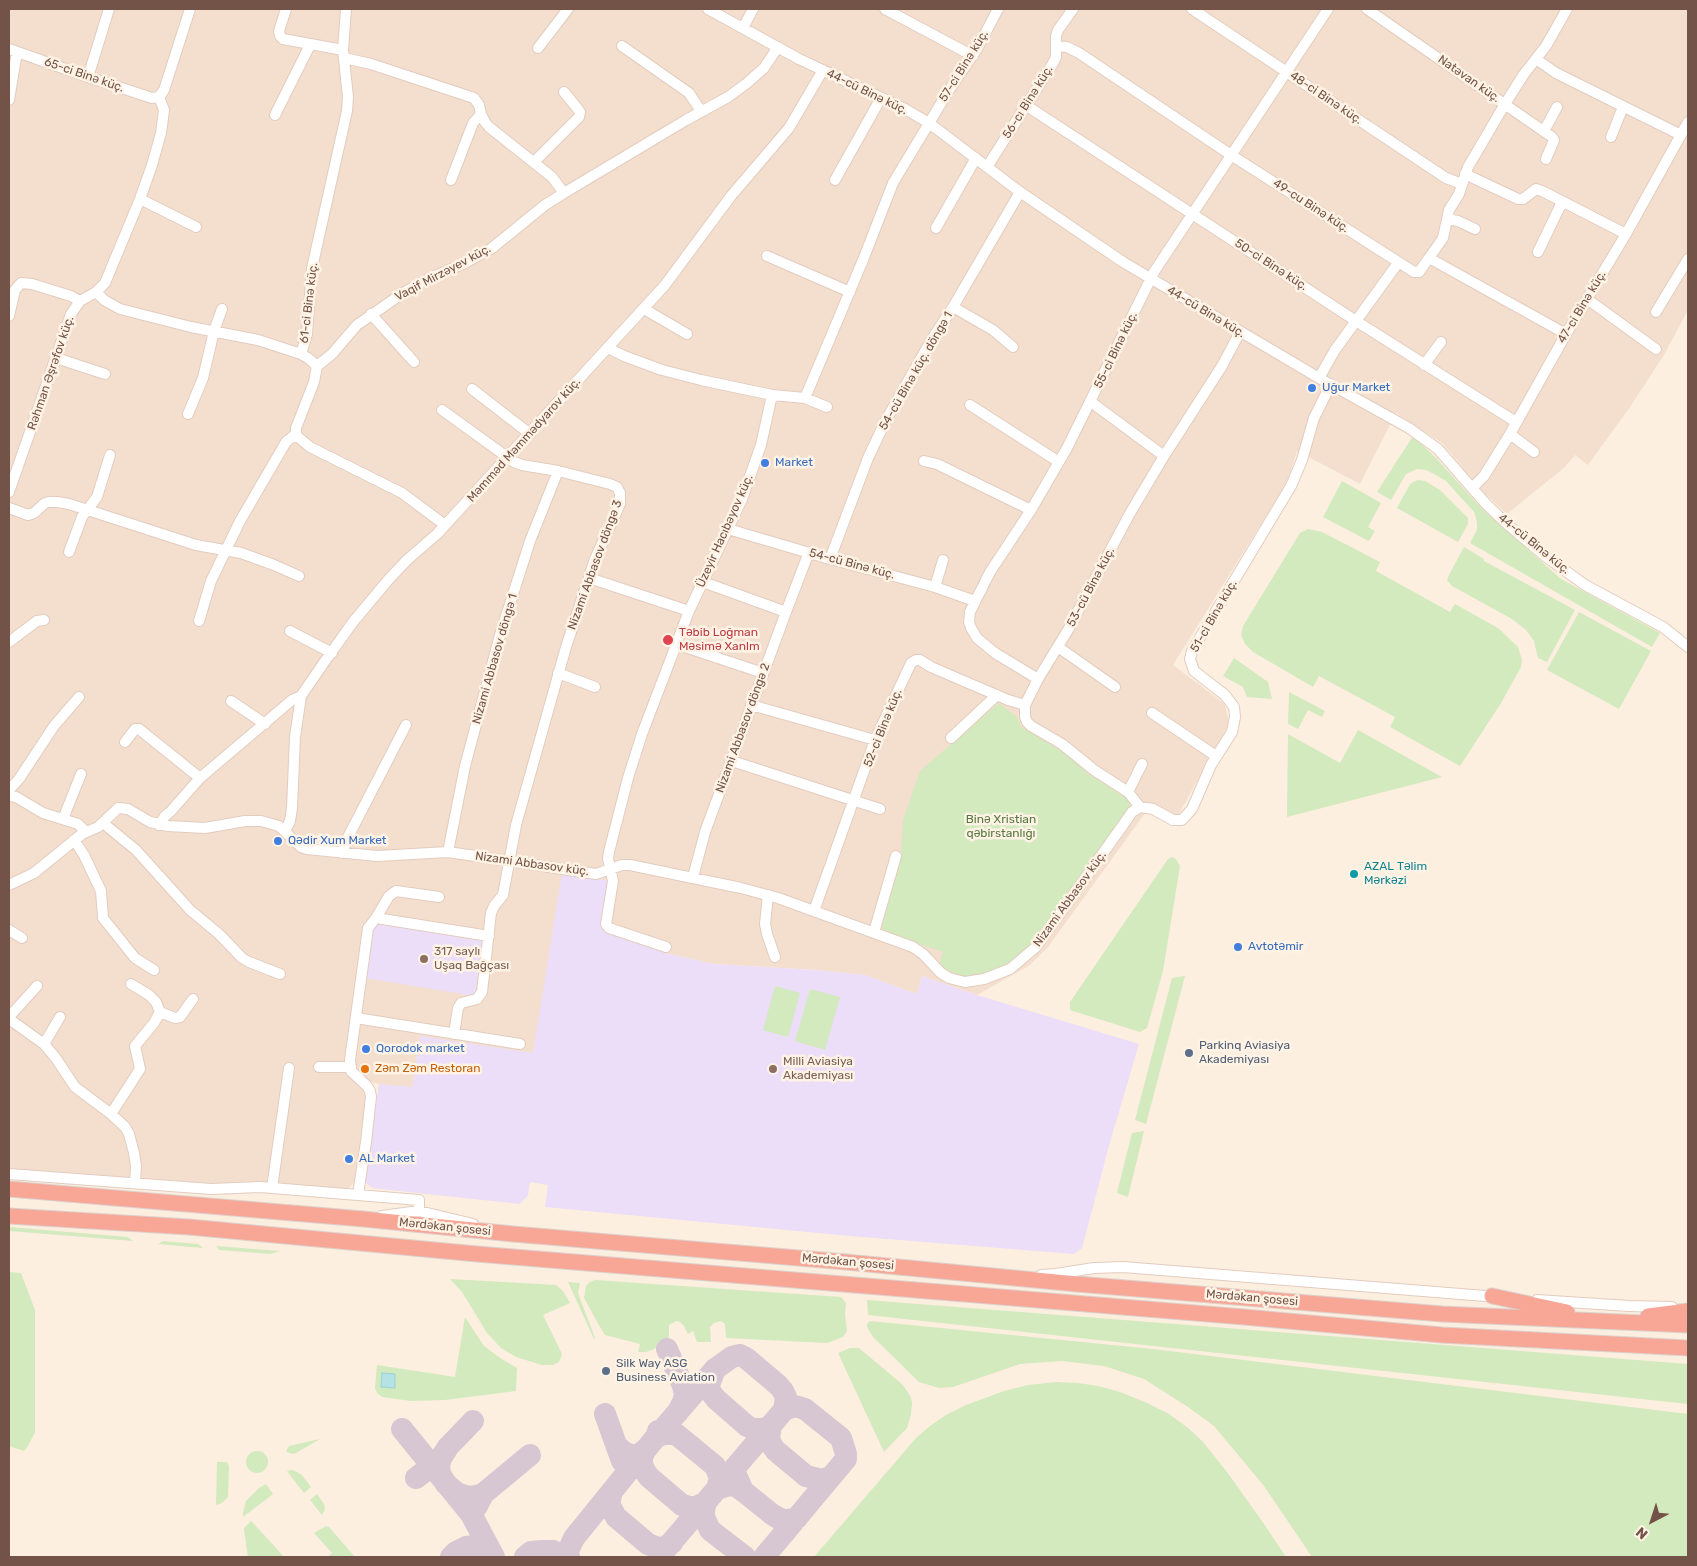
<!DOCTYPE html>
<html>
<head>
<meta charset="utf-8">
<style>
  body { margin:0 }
  #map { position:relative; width:1697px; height:1566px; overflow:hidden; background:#fcefdf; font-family:Rubik,sans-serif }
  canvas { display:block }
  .frame { position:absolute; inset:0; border:10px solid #735347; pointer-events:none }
  .north { position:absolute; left:1627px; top:1496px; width:50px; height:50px; -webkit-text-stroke:4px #fff3e6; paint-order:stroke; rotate:220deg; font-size:14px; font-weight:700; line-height:20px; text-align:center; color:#735347 }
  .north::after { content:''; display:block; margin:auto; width:18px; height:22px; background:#735347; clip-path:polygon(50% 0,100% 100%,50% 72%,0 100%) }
</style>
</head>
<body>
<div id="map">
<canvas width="1697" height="1566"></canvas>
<div class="frame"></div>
<div class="north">N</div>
</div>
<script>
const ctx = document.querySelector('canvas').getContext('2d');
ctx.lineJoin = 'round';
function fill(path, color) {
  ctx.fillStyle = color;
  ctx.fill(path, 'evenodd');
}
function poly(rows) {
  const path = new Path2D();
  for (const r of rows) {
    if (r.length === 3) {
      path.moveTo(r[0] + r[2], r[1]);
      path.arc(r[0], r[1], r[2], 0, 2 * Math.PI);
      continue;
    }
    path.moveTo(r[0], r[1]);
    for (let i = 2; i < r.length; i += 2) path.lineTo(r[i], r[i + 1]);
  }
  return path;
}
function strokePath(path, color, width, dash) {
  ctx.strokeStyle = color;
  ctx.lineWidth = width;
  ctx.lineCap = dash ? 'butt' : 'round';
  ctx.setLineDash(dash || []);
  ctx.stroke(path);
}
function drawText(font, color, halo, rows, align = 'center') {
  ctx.font = font + ' Rubik,sans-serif';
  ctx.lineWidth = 5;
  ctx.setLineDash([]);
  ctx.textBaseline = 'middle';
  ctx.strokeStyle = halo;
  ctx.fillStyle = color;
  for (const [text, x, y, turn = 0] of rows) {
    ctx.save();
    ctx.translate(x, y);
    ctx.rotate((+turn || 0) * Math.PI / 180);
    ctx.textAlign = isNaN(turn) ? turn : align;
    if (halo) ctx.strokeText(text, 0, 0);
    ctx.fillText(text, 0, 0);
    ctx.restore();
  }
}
const residential = poly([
  [9,9,1688,9,1688,310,1664,355,1630,407,1588,465,1575,455,1565,467,1507,514,1485,494,1443,444,1396,413,1360,484,1297,451,1290,474,1281,492,1173,665,1225,704,1229,724,1177,817,1151,805,1048,947,1030,965,977,995,922,976,917,994,865,975,816,970,714,964,669,954,602,930,533,1054,492,1047,507,1202,372,1188,365,1182,379,1084,368,1081,357,1180,345,1191,201,1185,9,1170]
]);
const education = poly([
  [562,873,610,881,602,930,669,954,714,964,816,970,865,975,917,994,922,976,977,995,1139,1044,1110,1142,1082,1248,1074,1254,850,1236,545,1207,548,1185,530,1182,528,1195,520,1204,372,1188,365,1182,379,1084,412,1087,420,1036,533,1053],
  [381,923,483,940,475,996,365,978,372,927]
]);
const green = poly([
  [1413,436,1436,458,1481,508,1561,579,1660,633,1652,647,1470,543,1477,530,1477,522,1474,512,1446,481,1434,474,1426,470,1417,469,1406,474,1391,500,1377,492],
  [1418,480,1425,481,1440,490,1468,518,1468,524,1458,542,1397,508,1409,486,1413,482],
  [1342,481,1381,503,1368,527,1375,531,1369,541,1323,517],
  [1308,529,1322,532,1380,562,1376,571,1450,612,1455,604,1498,628,1518,647,1522,660,1521,667,1501,703,1460,766,1390,727,1395,717,1319,676,1313,687,1253,652,1245,644,1241,635,1243,626,1300,533],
  [1464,547,1484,559,1484,561,1575,610,1547,662,1538,658,1534,641,1526,630,1512,619,1452,586,1447,580,1449,575],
  [1579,612,1651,651,1619,709,1547,670],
  [1234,658,1268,682,1272,699,1247,697,1243,687,1223,676],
  [1289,692,1325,711,1322,717,1308,710,1298,729,1288,724],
  [999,703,1017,717,1021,727,1070,756,1087,773,1129,800,1130,809,1042,933,1024,951,1010,962,991,972,965,978,939,966,943,952,881,931,901,855,903,820,920,771],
  [1358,730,1442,777,1287,817,1288,734,1340,763],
  [1172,857,1176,859,1180,866,1163,971,1147,1028,1140,1032,1070,1010,1070,1002,1168,859],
  [1185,976,1146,1124,1135,1120,1172,978],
  [775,986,800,993,788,1037,763,1030],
  [810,989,840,997,825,1050,795,1041],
  [1144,1131,1128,1197,1117,1193,1132,1133],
  [9,1227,128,1237,133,1241,9,1231],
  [163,1241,198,1244,203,1248,158,1244],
  [216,1246,280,1251,270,1254,219,1250],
  [9,1272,21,1273,35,1310,35,1432,28,1446,24,1451,9,1446],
  [450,1279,556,1285,563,1291,570,1303,543,1315,562,1354,559,1362,553,1365,542,1365,516,1357,501,1348,487,1333,462,1292],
  [595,1280,841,1297,846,1303,845,1315,847,1331,843,1337,827,1343,726,1338,725,1324,721,1321,714,1323,710,1327,711,1342,697,1342,693,1331,688,1334,684,1326,680,1322,676,1321,669,1325,669,1337,654,1349,646,1352,638,1352,640,1344,605,1335,600,1327,584,1298,586,1286,590,1282],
  [568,1282,580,1283,578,1293,595,1338,594,1339],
  [867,1300,1688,1364,1688,1404,868,1315],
  [465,1317,484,1346,500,1358,517,1368,516,1391,445,1400,411,1401,382,1397,377,1393,375,1388,377,1365,455,1377],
  [870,1321,1153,1349,1688,1414,1688,1557,1312,1557,1264,1486,1214,1426,1188,1407,1144,1379,1104,1366,1062,1361,1020,1364,953,1387,939,1388,919,1382,873,1337,867,1327,867,1324],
  [850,1348,859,1348,903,1385,911,1397,912,1404,911,1414,907,1428,884,1452,838,1353],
  [1056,1382,1078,1383,1098,1386,1120,1392,1147,1403,1169,1414,1188,1428,1203,1442,1227,1472,1264,1524,1286,1557,814,1557,916,1438,930,1426,946,1415,966,1405,1004,1391,1028,1385],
  [320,1439,294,1454,289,1453,286,1451,289,1446],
  [257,1462,11],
  [217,1462,227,1462,229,1466,228,1497,222,1503,216,1505],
  [293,1470,302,1475,311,1487,304,1493,287,1471],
  [266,1484,273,1494,243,1517,243,1513,246,1501,259,1488],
  [317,1494,324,1504,325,1509,322,1515,310,1500],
  [251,1521,266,1537,284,1557,248,1557,244,1530,244,1528],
  [326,1526,329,1527,355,1557,328,1557,332,1553,314,1533]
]);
const water = poly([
  [382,1373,395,1374,395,1388,381,1387,382,1373]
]);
const taxiway = poly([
  [667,1349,683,1386,685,1394,683,1402,678,1412],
  [715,1369,709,1385,710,1391,716,1399,747,1426,753,1429,763,1429,771,1426,769,1438,771,1444,775,1450,806,1476,822,1480,830,1477],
  [605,1414,622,1461],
  [473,1421,448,1447,441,1458,439,1466,440,1474,446,1484,457,1493,465,1496,472,1497,483,1494],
  [402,1429,471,1514,494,1557],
  [658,1431,656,1437,664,1434,676,1434,715,1466,720,1478,717,1489,729,1485,736,1486,743,1491],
  [617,1446,624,1452,631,1455,638,1455,645,1450,642,1458,642,1463,644,1470,649,1477,682,1505,694,1508,706,1502],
  [737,1477,743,1491,773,1515,784,1521,797,1518],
  [416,1478,429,1468,434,1468],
  [612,1491,609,1504,616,1517,648,1544,658,1548,664,1547,672,1543],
  [706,1502,704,1510,704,1517,710,1530,745,1557],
  [477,1506,483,1494,530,1455],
  [451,1557,456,1552,466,1547,475,1546,482,1548,493,1557],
  [525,1557,531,1552,542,1551,553,1551,564,1557],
  [569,1557,568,1551,574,1538,656,1437,715,1369,732,1357,740,1355,746,1358,778,1385,783,1391,786,1397,784,1410,659,1557],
  [764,1557,846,1459,846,1454,841,1438,805,1409,795,1406,784,1410]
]);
const minor = poly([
  [286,9,279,31,280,36,283,39,343,50],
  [708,9,799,59,905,109,929,123,1020,192,1123,262,1319,378,1409,428,1438,449,1486,504,1507,524,1545,556,1585,585,1663,627,1688,647],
  [885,9,973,56],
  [1192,9,1446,178,1462,184],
  [1367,9,1552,137,1554,140,1546,159],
  [743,28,753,9],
  [622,46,689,93,701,111],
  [1057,46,1067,47,1079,53,1231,155,1414,272,1419,272,1429,258,1566,334],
  [538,48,568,9],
  [9,49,88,77,152,98,159,97],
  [344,58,371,64,474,98,479,105,481,114,485,122,489,127,552,177,564,193],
  [1536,59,1556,73,1681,135],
  [88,77,109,9],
  [159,97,164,90,190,9],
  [9,100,17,52],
  [1027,106,1356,321,1516,422],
  [275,115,310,45],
  [1544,131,1557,107],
  [1611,137,1623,107],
  [534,162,579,117,580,112,577,108,564,92],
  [987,167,1052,65,1056,57,1056,36,1058,30,1073,9],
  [1465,174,1518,199,1523,199,1536,189,1542,191,1626,234],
  [451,180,473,123,481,114],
  [835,180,881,98],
  [140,199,196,227],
  [1447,219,1458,221,1475,229],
  [936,228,976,158],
  [1538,252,1562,202],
  [767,256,850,292],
  [1429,258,1443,238,1449,210,1459,194,1468,167,1505,104,1524,74,1546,46,1567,9],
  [96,292,104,300,120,309,191,327,258,340,301,354,307,334,312,268,347,111,348,97,343,50,346,9],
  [1587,299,1656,349],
  [953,307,993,330,1013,347],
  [644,309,687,334],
  [1656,312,1688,259],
  [371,314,414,362],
  [9,316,15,290,21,283,32,284,71,296,80,301],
  [608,348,624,356,662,370,701,380,772,395],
  [301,354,308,358,317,366],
  [56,358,105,374],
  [1424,365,1441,342],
  [1319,378,1335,350,1398,263],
  [472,389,530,434],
  [805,398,827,407],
  [1091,402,1164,456],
  [970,405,1059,462],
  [442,410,514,462,522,465,558,471,610,484,617,487,620,493,620,504,595,559,566,647,516,825,503,895,494,906,491,913,482,992,477,999,461,1003,458,1008,454,1034],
  [188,414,203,378,214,331,222,309],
  [1510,434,1534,452],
  [924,461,937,464,1031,510],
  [1472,488,1484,476,1510,434,1566,334,1626,234,1688,122],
  [9,492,71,314,80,301,96,292,105,283,140,199,152,165,161,133,164,110,159,97],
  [9,508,28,515,34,513,45,503,49,502,57,502,69,504,196,545,241,553,274,565,299,576],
  [445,525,402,493,310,447,298,437,296,434,296,428,314,382,317,366,332,354,357,325,403,293,430,278,465,263,492,248,545,205,564,193,686,120,728,97,747,83,764,68,778,47],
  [728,529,830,559,935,587,975,601],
  [69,552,82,517,97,497,110,455],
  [830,559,868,458,886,420,932,339,953,307,1020,192],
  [589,578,689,611],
  [703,582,786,612],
  [935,587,943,560],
  [199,621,211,581,240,521,286,442,296,434],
  [290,631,332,653],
  [9,642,37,621,44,620],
  [676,644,763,673],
  [1058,647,1115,687],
  [558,673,595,687],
  [1038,679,995,653,977,638,971,628,969,622,970,612,990,572,1031,510,1067,448,1154,272,1328,9],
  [231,701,265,724],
  [751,705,875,740],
  [1152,713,1216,756],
  [951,738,997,695],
  [125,742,135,729,139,729,200,778],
  [732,761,880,809],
  [9,790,19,779,54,726,79,697],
  [1128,792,1142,764],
  [10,796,16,797,43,813,78,824,85,831],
  [1140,807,1128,792,1094,770,1062,744,1031,726,1027,722,1025,717,1025,705,1038,679,1068,630,1129,515,1164,456,1222,366,1240,332],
  [1140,807,1153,809,1173,820,1182,820,1192,809,1211,765,1232,732,1235,717,1234,707,1225,695,1194,671,1190,659,1192,651,1291,486,1302,460,1314,418,1331,384],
  [63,819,81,774],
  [103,823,136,850,190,910,219,934,242,958,249,962,280,974],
  [159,825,165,816,171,811,200,778,292,700,301,696],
  [285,831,290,821,292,808,295,737,301,696,323,664,353,622,389,579,407,560,437,534,665,285,731,196,789,128,823,70],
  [74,840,84,855,101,891,103,918,135,958,154,970],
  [448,852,465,766,500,635,530,541,558,471],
  [342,853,348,837,406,725],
  [693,877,705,832,786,612,809,552],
  [9,885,34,873,82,834,98,827,118,808,128,809,150,822,168,826,205,828,245,821,261,821,279,826,301,847,307,849,377,856,448,852,596,874,622,865,630,865,741,888,778,898,913,947,923,954,941,973,949,978,965,982,984,979,1010,969,1036,947,1123,825,1132,812,1140,807],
  [768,895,765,924,767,934,775,957],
  [814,911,875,740,911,663,916,660,920,660,931,667,1008,700,1025,705],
  [376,918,389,896,396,891,439,897],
  [9,930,22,938],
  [874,932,896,856],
  [666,947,609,928,606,924,613,881,608,859,609,852,628,778,642,734,689,611,742,499,761,445,772,395,805,398,863,260,893,183,949,90,977,49,998,9],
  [131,984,149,995,156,1002,160,1012,175,1018,180,1017,193,999],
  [9,1017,37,986],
  [356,1018,520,1044],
  [9,1019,44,1044,55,1057,75,1087,111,1114,125,1127,129,1134,134,1153,136,1166,135,1183],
  [44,1044,60,1017],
  [319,1067,351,1067],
  [111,1114,140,1069,135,1046,154,1023,160,1012],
  [9,1174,211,1189,260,1187,419,1200,419,1211],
  [272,1188,289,1068],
  [358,1194,366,1142,371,1097,370,1091,367,1086,351,1071,350,1060,368,928,376,918,489,936],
  [382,1216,419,1211,473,1224],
  [1041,1275,1056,1274,1094,1268,1123,1267,1498,1297],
  [1537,1300,1629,1306,1672,1307]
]);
const highway = poly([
  [9,1189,363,1219,513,1234,846,1262,1077,1284,1442,1314,1688,1325],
  [9,1216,189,1227,477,1254,1244,1317,1442,1335,1688,1348],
  [1492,1296,1567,1312],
  [1648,1316,1688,1311]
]);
const markers = [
  [1312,388,5,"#3f7fe0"],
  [765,463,5,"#3f7fe0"],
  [668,640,6,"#e0444e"],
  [278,841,5,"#3f7fe0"],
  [1354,874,5,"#0f9aa8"],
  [1238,947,5,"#3f7fe0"],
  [424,959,5,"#8d6e63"],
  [366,1049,5,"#3f7fe0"],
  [1189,1053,5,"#5c6f8a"],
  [365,1069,5,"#e8710a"],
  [773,1069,5,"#8d6e63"],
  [349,1159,5,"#3f7fe0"],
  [606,1371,5,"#5c6f8a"]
];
const streetNames = [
  ["57-ci Binə küç.",964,66,-58],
  ["65-ci Binə küç.",84,75,19],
  ["Natəvan küç.",1469,79,35],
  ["44-cü Binə küç.",867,92,26],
  ["48-ci Binə küç.",1326,98,34],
  ["56-cı Binə küç.",1028,102,-58],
  ["49-cu Binə küç.",1311,206,33],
  ["50-ci Binə küç.",1271,265,33],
  ["Vaqif Mirzəyev küç.",443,273,-28],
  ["61-ci Binə küç.",309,303,-83],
  ["47-ci Binə küç.",1582,307,-59],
  ["44-cü Binə küç.",1206,312,31],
  ["55-ci Binə küç.",1116,350,-64],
  ["54-cü Binə küç. döngə 1",916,371,-60],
  ["Rəhman Əşrəfov küç.",51,373,-71],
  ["Məmməd Məmmədyarov küç.",524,440,-48],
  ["Üzeyir Hacıbəyov küç.",725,531,-66],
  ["44-cü Binə küç.",1534,544,39],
  ["54-cü Binə küç.",852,564,15],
  ["Nizami Abbasov döngə 3",595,565,-70],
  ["53-cü Binə küç.",1091,587,-62],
  ["51-ci Binə küç.",1214,616,-60],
  ["Nizami Abbasov döngə 1",495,659,-74],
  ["Nizami Abbasov döngə 2",743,728,-70],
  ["52-ci Binə küç.",883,728,-68],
  ["Nizami Abbasov küç.",532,864,8],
  ["Nizami Abbasov küç.",1070,899,-54],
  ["Mərdəkan şosesi",445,1227,6],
  ["Mərdəkan şosesi",848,1262,5],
  ["Mərdəkan şosesi",1252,1298,5]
];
const shopNames = [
  ["Uğur Market",1322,388],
  ["Market",775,463],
  ["Qədir Xum Market",288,841],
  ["Avtotəmir",1248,947],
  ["Qorodok market",376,1049],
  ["AL Market",359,1159]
];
const healthNames = [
  ["Təbib Loğman",679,633],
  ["Məsimə Xanlm",679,647]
];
const parkNames = [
  ["Binə Xristian",1001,820],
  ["qəbirstanlığı",1001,834]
];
const cultureNames = [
  ["AZAL Təlim",1364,867],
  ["Mərkəzi",1364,881]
];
const educationNames = [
  ["317 saylı",434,952],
  ["Uşaq Bağçası",434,966],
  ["Milli Aviasiya",783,1062],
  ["Akademiyası",783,1076]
];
const serviceNames = [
  ["Parkinq Aviasiya",1199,1046],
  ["Akademiyası",1199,1060],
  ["Silk Way ASG",616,1364],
  ["Business Aviation",616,1378]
];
const foodNames = [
  ["Zəm Zəm Restoran",375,1069]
];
fill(residential, '#f4dfce');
fill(education, '#ecddf8');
fill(green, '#d3e9be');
fill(water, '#b4e2e5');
strokePath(water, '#9ad3d7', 1);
strokePath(taxiway, '#d6c7d2', 22);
strokePath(minor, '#e2ccbf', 12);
strokePath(highway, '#dbd2cf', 17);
strokePath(minor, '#fff', 10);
strokePath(highway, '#f8a695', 15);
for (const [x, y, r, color] of markers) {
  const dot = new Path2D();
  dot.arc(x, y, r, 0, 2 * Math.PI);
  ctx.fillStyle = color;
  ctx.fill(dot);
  strokePath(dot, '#fff3e6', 2);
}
drawText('12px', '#735347', '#fff3e6', streetNames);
drawText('12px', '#366cbe', '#fff3e6', shopNames, 'left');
drawText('12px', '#be3a42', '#fff3e6', healthNames, 'left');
drawText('12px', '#55783f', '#fff3e6', parkNames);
drawText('12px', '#0d838f', '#fff3e6', cultureNames, 'left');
drawText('12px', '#785e54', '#fff3e6', educationNames, 'left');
drawText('12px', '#4e5e75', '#fff3e6', serviceNames, 'left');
drawText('12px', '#c56008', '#fff3e6', foodNames, 'left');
</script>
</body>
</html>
